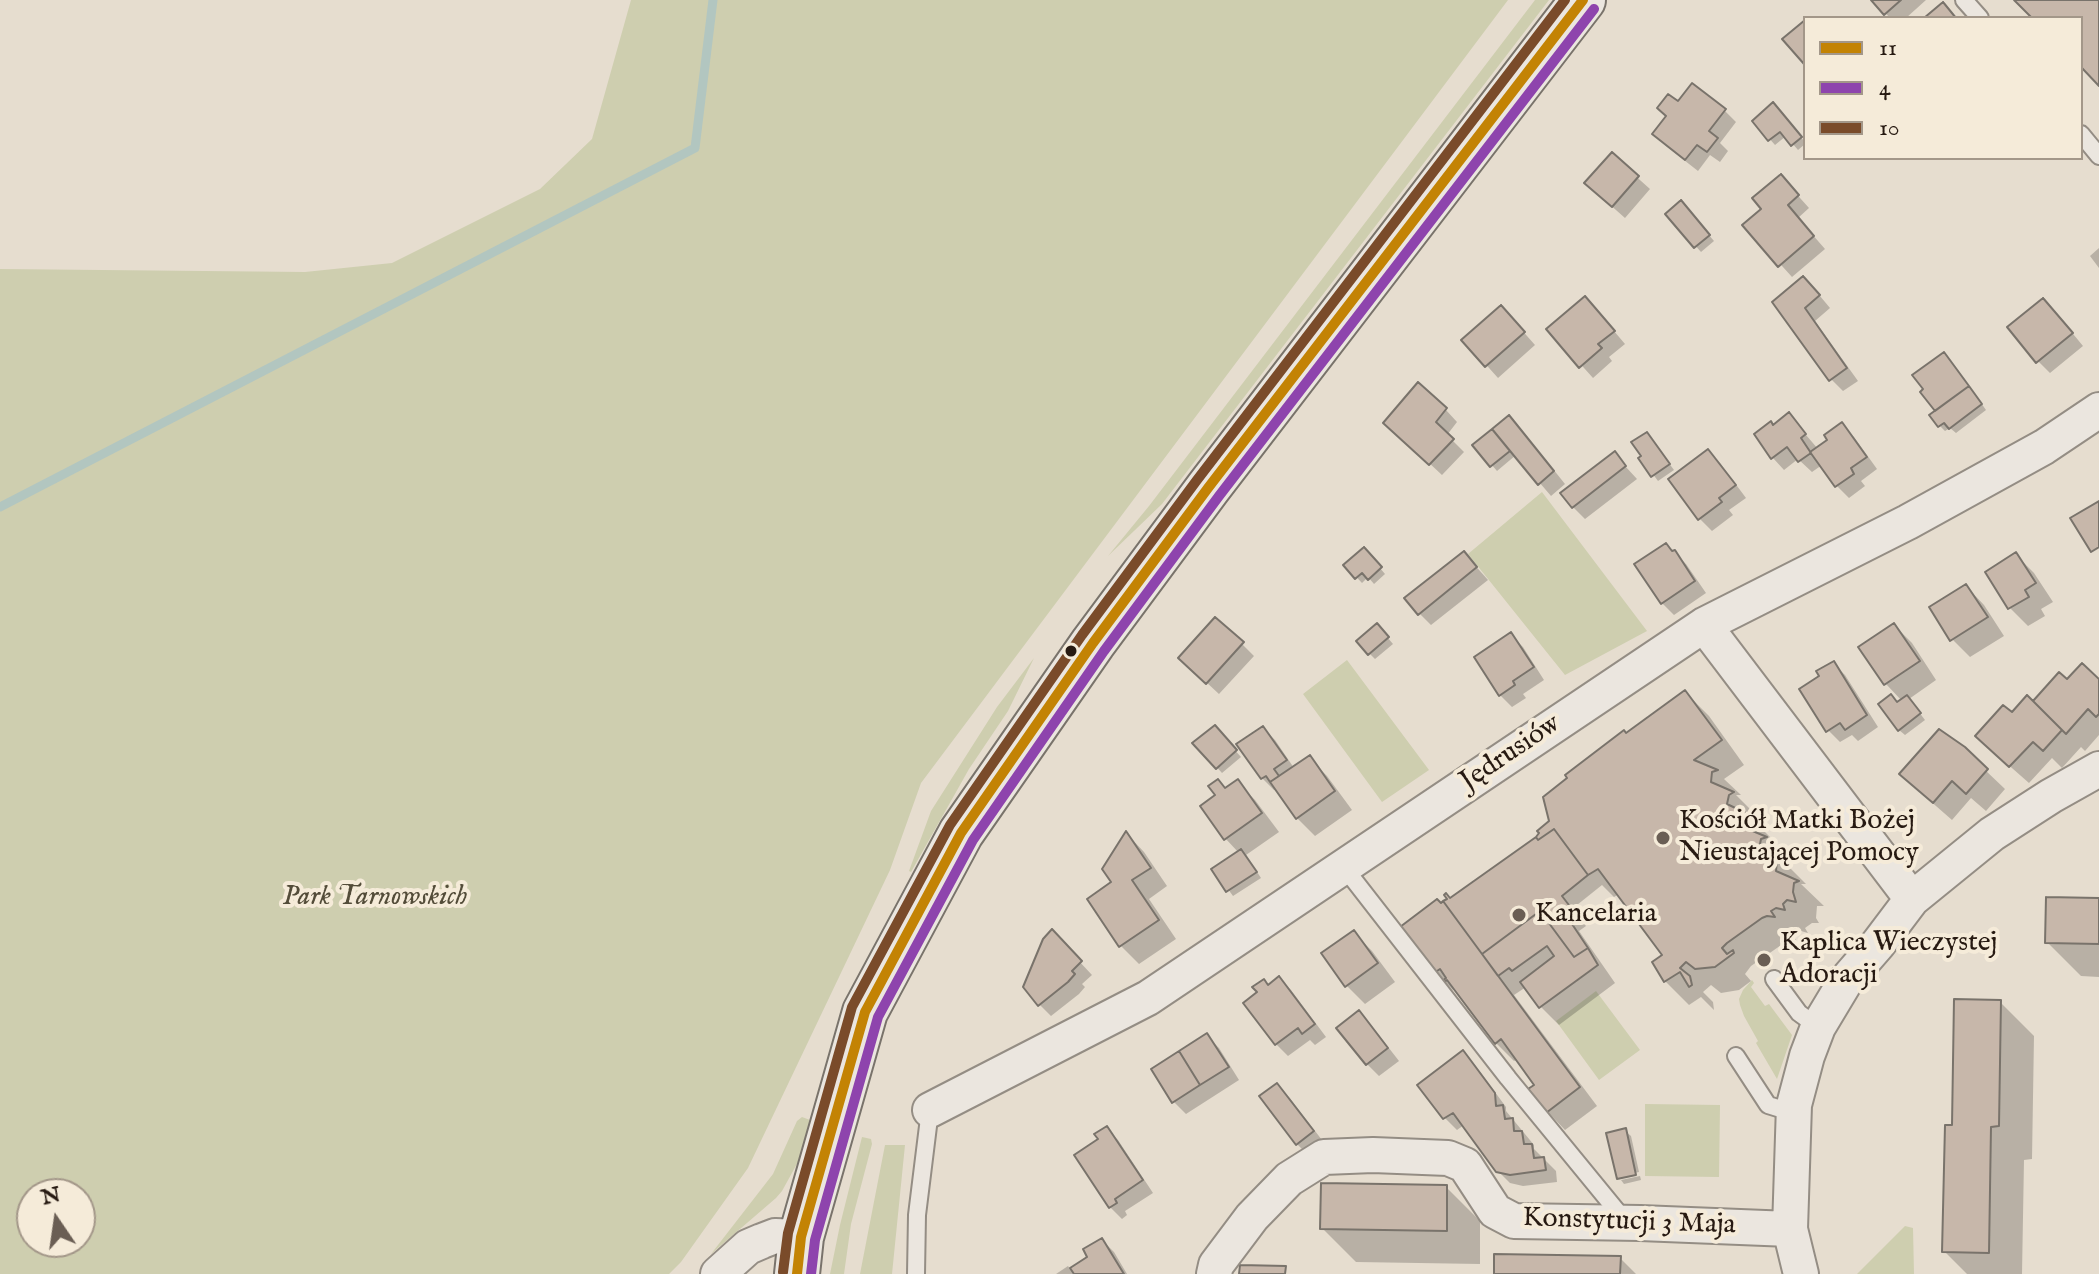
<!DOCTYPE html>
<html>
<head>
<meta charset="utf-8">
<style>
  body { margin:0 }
  #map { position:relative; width:2099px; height:1274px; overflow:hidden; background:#e6ddcf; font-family:"IM FELL English",serif }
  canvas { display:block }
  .legend { position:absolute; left:1803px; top:16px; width:280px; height:144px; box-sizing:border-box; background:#f5ebd9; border:2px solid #a39789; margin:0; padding:10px 14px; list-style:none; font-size:24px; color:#271a12 }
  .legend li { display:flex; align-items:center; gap:16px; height:40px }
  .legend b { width:40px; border:2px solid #a39789 }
  .north { position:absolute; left:16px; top:1178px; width:80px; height:80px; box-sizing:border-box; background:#f5ebd9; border:2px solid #a39789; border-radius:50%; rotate:347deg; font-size:22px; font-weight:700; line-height:32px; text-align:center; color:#271a12 }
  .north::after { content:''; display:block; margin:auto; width:28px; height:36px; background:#6a5e54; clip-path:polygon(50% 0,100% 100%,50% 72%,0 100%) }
</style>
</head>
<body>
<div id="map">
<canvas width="2099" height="1274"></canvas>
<ul class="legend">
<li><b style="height:10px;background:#c38304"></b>11</li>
<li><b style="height:10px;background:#8e44ad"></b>4</li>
<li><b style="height:10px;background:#7a4b2a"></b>10</li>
</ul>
<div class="north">N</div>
</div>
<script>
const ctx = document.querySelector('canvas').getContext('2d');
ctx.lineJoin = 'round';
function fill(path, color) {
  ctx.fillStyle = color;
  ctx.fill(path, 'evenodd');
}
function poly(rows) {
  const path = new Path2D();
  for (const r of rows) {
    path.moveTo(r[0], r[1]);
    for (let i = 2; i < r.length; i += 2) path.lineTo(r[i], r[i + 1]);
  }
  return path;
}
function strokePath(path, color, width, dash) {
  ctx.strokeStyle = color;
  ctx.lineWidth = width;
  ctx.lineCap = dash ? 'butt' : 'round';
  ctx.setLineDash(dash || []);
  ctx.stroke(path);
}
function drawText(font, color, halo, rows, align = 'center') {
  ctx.font = font + ' "IM FELL English",serif';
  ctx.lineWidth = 8;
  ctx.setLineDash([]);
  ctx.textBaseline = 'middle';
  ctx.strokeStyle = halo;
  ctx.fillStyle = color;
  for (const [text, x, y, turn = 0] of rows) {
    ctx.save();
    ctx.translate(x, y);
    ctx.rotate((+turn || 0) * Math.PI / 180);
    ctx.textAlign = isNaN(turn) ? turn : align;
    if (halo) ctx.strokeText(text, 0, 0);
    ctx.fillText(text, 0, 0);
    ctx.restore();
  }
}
const green = poly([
  [631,0,1508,0,921,783,890,870,748,1168,681,1262,669,1274,0,1274,0,269,305,272,392,263,540,189,592,139],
  [32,1194,80,1194,80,1242,32,1242],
  [1535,0,1549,0,1162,504,1108,556,1149,506],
  [1542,492,1647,631,1565,675,1468,554],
  [1034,658,1008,711,969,769,911,872,909,871,931,811,997,707],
  [1347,660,1429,770,1382,802,1303,694],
  [1752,980,1754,983,1751,987,1765,1006,1769,1004,1792,1035,1777,1079,1756,1043,1758,1041,1744,1016,1740,1005,1739,999,1743,990],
  [1596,991,1640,1050,1599,1080,1556,1021],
  [1645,1104,1720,1105,1719,1177,1645,1176],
  [802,1117,810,1120,798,1162,782,1191,776,1198,711,1254,773,1174,797,1121],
  [862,1137,871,1139,872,1144,851,1224,844,1274,830,1274,840,1225],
  [885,1145,905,1145,892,1274,860,1274],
  [1905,1226,1913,1228,1914,1274,1857,1274]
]);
const shadow = poly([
  [1873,0,1926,0,1906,18,1890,18],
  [1678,104,1724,110,1736,122,1720,143,1728,151,1720,162,1710,155,1698,171,1666,146,1654,134],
  [1778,111,1805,142,1805,144,1798,150,1786,136,1775,145,1754,121],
  [1612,155,1650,189,1625,218,1599,195],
  [1792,189,1809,208,1798,218,1825,249,1792,277,1745,225],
  [1686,208,1714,241,1701,252,1667,214],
  [2099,248,2099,268,2090,256],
  [1815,290,1830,308,1815,321,1858,381,1843,391,1831,379,1775,303],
  [1597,311,1625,344,1609,357,1612,361,1593,378,1549,329],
  [2055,312,2083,346,2050,373,2038,361],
  [1512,319,1535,345,1498,378,1464,340],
  [1943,354,1955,366,1986,410,1956,433,1950,428,1945,431,1940,426,1938,412],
  [1446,410,1457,422,1447,435,1464,452,1442,475,1398,434],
  [1789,415,1818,449,1830,440,1842,425,1854,437,1877,469,1861,481,1865,486,1849,498,1837,486,1822,465,1812,472,1798,459,1784,470,1773,458,1756,435,1774,427],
  [1509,417,1521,429,1565,484,1551,496,1516,455,1497,471,1475,445],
  [1652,440,1674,470,1658,481,1641,458],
  [1708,452,1720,463,1746,498,1729,510,1733,515,1712,531,1700,519,1671,480],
  [1614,454,1637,479,1585,519,1573,507],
  [1674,552,1686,564,1706,593,1674,615,1662,603],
  [1464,553,1488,580,1431,625,1419,613],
  [1369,555,1385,574,1374,584,1368,577,1362,583,1346,566],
  [2016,555,2034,573,2053,602,2041,609,2045,616,2028,626,2010,608,1988,573],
  [1966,586,1984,605,2004,636,1970,657,1952,639],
  [1894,625,1912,643,1936,680,1909,699,1925,720,1905,735,1899,730,1898,704,1902,701,1886,684,1861,647],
  [1382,631,1393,644,1375,659,1369,653],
  [1511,635,1523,647,1544,680,1523,694,1526,698,1512,707,1500,695],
  [1242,644,1254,656,1219,694,1192,669],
  [1833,663,1845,675,1878,727,1858,741,1852,735,1840,742,1828,730,1821,676],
  [2099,681,2099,735,2085,751,2081,747,2062,768,2052,758,2029,783,1996,754,2012,715,2067,682],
  [1685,692,1709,716,1744,765,1724,779,1741,795,1736,795,1758,817,1751,818,1773,840,1770,841,1791,862,1784,862,1806,884,1801,884,1824,906,1817,906,1816,918,1819,923,1812,923,1805,928,1808,933,1801,931,1793,936,1796,940,1787,941,1751,966,1745,974,1751,981,1739,990,1721,993,1711,985,1703,992,1713,1002,1714,1010,1701,997,1689,1005,1665,981,1665,956,1619,894,1614,897,1602,885,1572,909,1586,926,1579,931,1615,983,1559,1025,1541,1007,1526,987,1514,995,1597,1106,1565,1130,1547,1111,1537,1085,1518,1059,1514,1061,1496,1043,1456,988,1453,990,1435,972,1441,905,1537,838,1627,735],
  [1214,727,1241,757,1222,773,1195,743],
  [1263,728,1275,740,1294,768,1309,758,1327,776,1352,810,1315,836,1297,818,1277,788,1274,790,1262,778],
  [1963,749,2005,789,1986,811,1971,798,1952,820,1920,792],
  [1237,782,1255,800,1279,832,1246,855,1261,878,1233,896,1214,870,1239,853,1225,838,1218,795],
  [1127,834,1144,852,1167,886,1149,899,1176,939,1139,964,1121,946,1089,900,1114,883],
  [2099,900,2099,977,2081,976,2047,942],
  [1354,933,1372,951,1395,982,1365,1004,1347,986,1324,954],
  [1063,944,1092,975,1082,984,1085,987,1079,994,1051,1016,1039,1004],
  [1279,978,1291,990,1326,1037,1315,1045,1310,1040,1288,1056,1276,1044,1246,1003],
  [2000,1002,2034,1036,2032,1159,2024,1160,2022,1274,1967,1274,1944,1251,1954,1128],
  [1359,1013,1371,1025,1399,1061,1379,1076,1367,1064],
  [1207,1036,1219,1048,1239,1080,1186,1114,1174,1102,1153,1070],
  [1463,1053,1475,1065,1506,1107,1506,1111,1534,1145,1534,1149,1556,1171,1557,1182,1523,1186,1510,1183,1498,1171,1464,1125,1457,1130,1445,1118,1420,1085],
  [1277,1085,1289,1097,1325,1144,1309,1156,1297,1144],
  [1106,1128,1118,1140,1153,1193,1125,1211,1127,1215,1122,1219,1110,1207,1101,1140],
  [1625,1131,1631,1136,1639,1172,1620,1176,1620,1179,1619,1178],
  [1640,1176,1641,1180,1624,1184,1621,1180],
  [1446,1187,1480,1221,1480,1264,1356,1262,1322,1228],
  [1102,1240,1114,1252,1127,1274,1056,1274,1068,1266,1071,1270,1090,1258],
  [1620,1258,1636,1274,1496,1274]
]);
const stream = poly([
  [0,507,695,148,713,0]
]);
const building = poly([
  [1871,0,1901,0,1884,15,1871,0],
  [2014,0,2099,0,2099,86,2081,67,2081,18,2032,18,2014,0],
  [1943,2,1956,18,1924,18,1943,2],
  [1805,20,1805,63,1804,64,1782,39,1805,20],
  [1692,83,1726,109,1709,131,1718,138,1707,152,1697,145,1685,160,1652,134,1666,116,1657,108,1668,94,1678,101,1692,83],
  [1773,102,1802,137,1791,146,1780,132,1768,141,1752,121,1773,102],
  [1612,152,1639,176,1612,207,1584,183,1612,152],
  [1781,174,1799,195,1788,205,1814,236,1778,267,1742,225,1761,209,1752,198,1781,174],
  [1681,200,1710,235,1694,248,1665,214,1681,200],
  [1803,276,1820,295,1805,308,1847,368,1829,381,1772,302,1803,276],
  [1585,296,1615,331,1598,344,1602,348,1579,368,1546,329,1585,296],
  [2043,298,2073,333,2036,363,2007,327,2043,298],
  [1501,305,1525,332,1485,367,1461,340,1501,305],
  [1944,352,1969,386,1935,411,1920,392,1923,389,1912,375,1944,352],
  [1418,382,1447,408,1436,422,1454,439,1429,465,1383,423,1418,382],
  [1969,386,1982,404,1949,429,1944,423,1938,427,1929,415,1969,386],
  [1789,412,1806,434,1801,438,1811,453,1798,462,1787,447,1771,459,1754,434,1771,421,1773,425,1789,412],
  [1509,415,1554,471,1538,485,1492,429,1509,415],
  [1842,422,1867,457,1851,468,1854,474,1835,487,1810,452,1827,440,1824,435,1842,422],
  [1492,429,1510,451,1490,467,1472,445,1492,429],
  [1647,432,1670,464,1651,477,1638,458,1641,456,1631,442,1647,432],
  [1708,449,1736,485,1719,498,1722,502,1698,520,1668,479,1708,449],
  [1615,451,1626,466,1572,508,1560,493,1615,451],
  [2099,501,2099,547,2091,552,2070,518,2099,501],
  [1666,543,1672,551,1675,550,1695,581,1661,604,1634,564,1666,543],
  [1364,547,1382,567,1368,580,1362,573,1355,579,1343,565,1364,547],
  [1464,551,1477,567,1418,615,1404,598,1464,551],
  [2016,552,2036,583,2025,590,2029,597,2008,609,1985,572,2016,552],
  [1966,584,1988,617,1950,641,1929,607,1966,584],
  [1215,617,1244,642,1206,684,1178,658,1215,617],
  [1377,623,1389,637,1368,655,1356,641,1377,623],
  [1894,623,1920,661,1884,685,1858,647,1894,623],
  [1511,632,1534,667,1513,681,1515,685,1499,696,1474,657,1511,632],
  [1834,661,1867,715,1845,730,1840,723,1826,732,1799,689,1819,676,1816,671,1834,661],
  [2082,663,2099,679,2099,714,2096,717,2088,709,2066,734,2033,701,2059,672,2067,679,2082,663],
  [1685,690,1722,740,1694,760,1718,770,1712,772,1711,782,1734,792,1729,795,1727,804,1750,815,1747,817,1743,827,1767,837,1761,839,1759,849,1783,859,1777,861,1776,871,1799,881,1794,883,1793,892,1796,902,1787,900,1783,904,1785,910,1776,908,1771,911,1775,917,1767,916,1762,918,1727,943,1722,948,1727,954,1733,950,1734,953,1715,967,1695,969,1686,962,1680,968,1690,976,1692,985,1689,987,1680,972,1664,982,1652,962,1662,955,1598,869,1588,875,1554,829,1538,840,1536,837,1539,833,1537,831,1549,821,1543,797,1567,778,1565,775,1624,730,1626,733,1685,690],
  [1891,694,1897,702,1907,695,1921,713,1898,731,1878,704,1891,694],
  [2027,695,2062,730,2043,751,2033,742,2009,767,1975,736,2003,705,2012,712,2027,695],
  [1215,725,1237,750,1216,769,1192,743,1215,725],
  [1263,726,1287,760,1274,769,1279,776,1270,782,1266,776,1261,779,1236,744,1263,726],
  [1939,729,1965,747,1988,769,1966,794,1952,781,1933,803,1899,774,1939,729],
  [1310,755,1335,791,1296,819,1270,782,1310,755],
  [1218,779,1225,788,1238,779,1262,813,1224,840,1200,806,1215,795,1208,786,1218,779],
  [1554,829,1588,875,1562,896,1575,913,1568,918,1588,948,1574,957,1540,911,1482,954,1443,901,1447,899,1444,895,1446,893,1450,898,1536,837,1538,840,1554,829],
  [1126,831,1151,868,1132,880,1159,920,1119,947,1087,899,1111,882,1102,869,1126,831],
  [1241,849,1257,872,1226,892,1211,869,1241,849],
  [2046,897,2099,898,2099,944,2045,943,2046,897],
  [1437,899,1441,903,1443,901,1580,1087,1546,1113,1528,1089,1534,1085,1501,1039,1495,1044,1447,980,1442,984,1441,982,1446,978,1440,969,1434,973,1400,927,1437,899],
  [1540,911,1574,957,1588,948,1598,965,1539,1008,1520,982,1554,956,1547,946,1512,971,1509,968,1498,976,1482,954,1540,911],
  [1052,929,1082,961,1072,971,1075,974,1068,982,1038,1006,1023,987,1043,939,1052,929],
  [1354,930,1378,963,1345,987,1321,953,1354,930],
  [1279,976,1315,1024,1302,1034,1298,1028,1275,1045,1243,1003,1257,992,1252,987,1264,979,1268,985,1279,976],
  [1954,999,2001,1000,1999,1126,1991,1127,1989,1253,1942,1252,1945,1125,1952,1125,1954,999],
  [1359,1010,1388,1048,1366,1065,1336,1028,1359,1010],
  [1207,1033,1229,1067,1200,1085,1179,1051,1207,1033],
  [1463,1050,1495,1093,1496,1106,1503,1105,1505,1119,1513,1118,1514,1131,1522,1131,1524,1144,1532,1144,1534,1158,1544,1157,1546,1170,1510,1175,1496,1172,1453,1113,1443,1119,1417,1085,1463,1050],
  [1179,1051,1200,1085,1172,1103,1151,1069,1179,1051],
  [1277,1083,1314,1131,1296,1145,1259,1096,1277,1083],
  [1107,1126,1143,1180,1115,1199,1117,1203,1109,1208,1074,1155,1098,1139,1094,1134,1107,1126],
  [1626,1128,1636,1175,1617,1179,1606,1133,1626,1128],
  [1321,1183,1447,1185,1447,1231,1320,1229,1321,1183],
  [1102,1238,1124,1274,1074,1274,1070,1268,1087,1257,1083,1249,1102,1238],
  [1494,1254,1621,1256,1620,1274,1494,1274,1494,1254],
  [1240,1265,1286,1266,1285,1274,1239,1274,1240,1265]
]);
const lane = poly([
  [1964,0,1980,18],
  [2081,134,2099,156],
  [1343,866,1508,1078,1626,1222],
  [1774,979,1799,1013,1818,1027],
  [1736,1056,1768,1105,1794,1113],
  [916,1274,917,1215,930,1110]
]);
const street = poly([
  [1704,625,1912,899],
  [930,1110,1148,998,1704,625,1908,522,2044,447,2099,410],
  [718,1274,748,1247,762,1241,775,1236,801,1237],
  [1214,1274,1216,1265,1252,1217,1289,1179,1324,1157,1373,1155,1448,1158,1465,1165,1495,1211,1514,1221,1640,1223,1790,1229],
  [1801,1274,1790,1229,1794,1105,1807,1056,1818,1027,1845,982,1878,944,1912,899,1992,834,2051,796,2099,769]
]);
const secondary = poly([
  [797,1274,801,1237,865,1012,961,833,1093,643,1208,488,1583,0]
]);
const bus1 = poly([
  [797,1274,801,1237,865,1012,961,833,1093,643,1208,488,1583,0]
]);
const bus2 = poly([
  [811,1274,815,1240,878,1017,973,840,1104,651,1219,496,1594,9]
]);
const bus3 = poly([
  [783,1272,788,1233,852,1007,950,825,1082,635,1197,480,1565,0]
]);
const markers = [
  [1071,651,7,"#271a12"],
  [1663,838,8,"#6a5e54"],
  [1519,915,8,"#6a5e54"],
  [1764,960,8,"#6a5e54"]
];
const streetNames = [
  ["Jędrusiów",1511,754,-34],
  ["Konstytucji 3 Maja",1629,1223,2]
];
const poiNames = [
  ["Kościół Matki Bożej",1679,822],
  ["Nieustającej Pomocy",1679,854],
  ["Kancelaria",1535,915],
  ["Kaplica Wieczystej",1780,944],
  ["Adoracji",1780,976]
];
const parkNames = [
  ["Park Tarnowskich",375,898]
];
fill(green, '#ceceaf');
fill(shadow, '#0003');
strokePath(stream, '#b2c6c0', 9);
fill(building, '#c7b7aa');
strokePath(building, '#79736b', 2);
strokePath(lane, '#948d84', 20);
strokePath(street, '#948d84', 38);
strokePath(secondary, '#79736b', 48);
strokePath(lane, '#ebe6df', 16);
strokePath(street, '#ebe6df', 34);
strokePath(secondary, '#ebe6df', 44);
strokePath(bus1, '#c38304', 10);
strokePath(bus2, '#8e44ad', 10);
strokePath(bus3, '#7a4b2a', 10);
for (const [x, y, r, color] of markers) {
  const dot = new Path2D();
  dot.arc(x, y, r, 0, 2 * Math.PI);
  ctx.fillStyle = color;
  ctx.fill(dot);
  strokePath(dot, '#f5ebd9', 3);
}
drawText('28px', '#271a12', '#f5ebd9', streetNames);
drawText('28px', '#271a12', '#f5ebd9', poiNames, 'left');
drawText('italic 28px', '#534c39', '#f5ebd9', parkNames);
</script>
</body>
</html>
